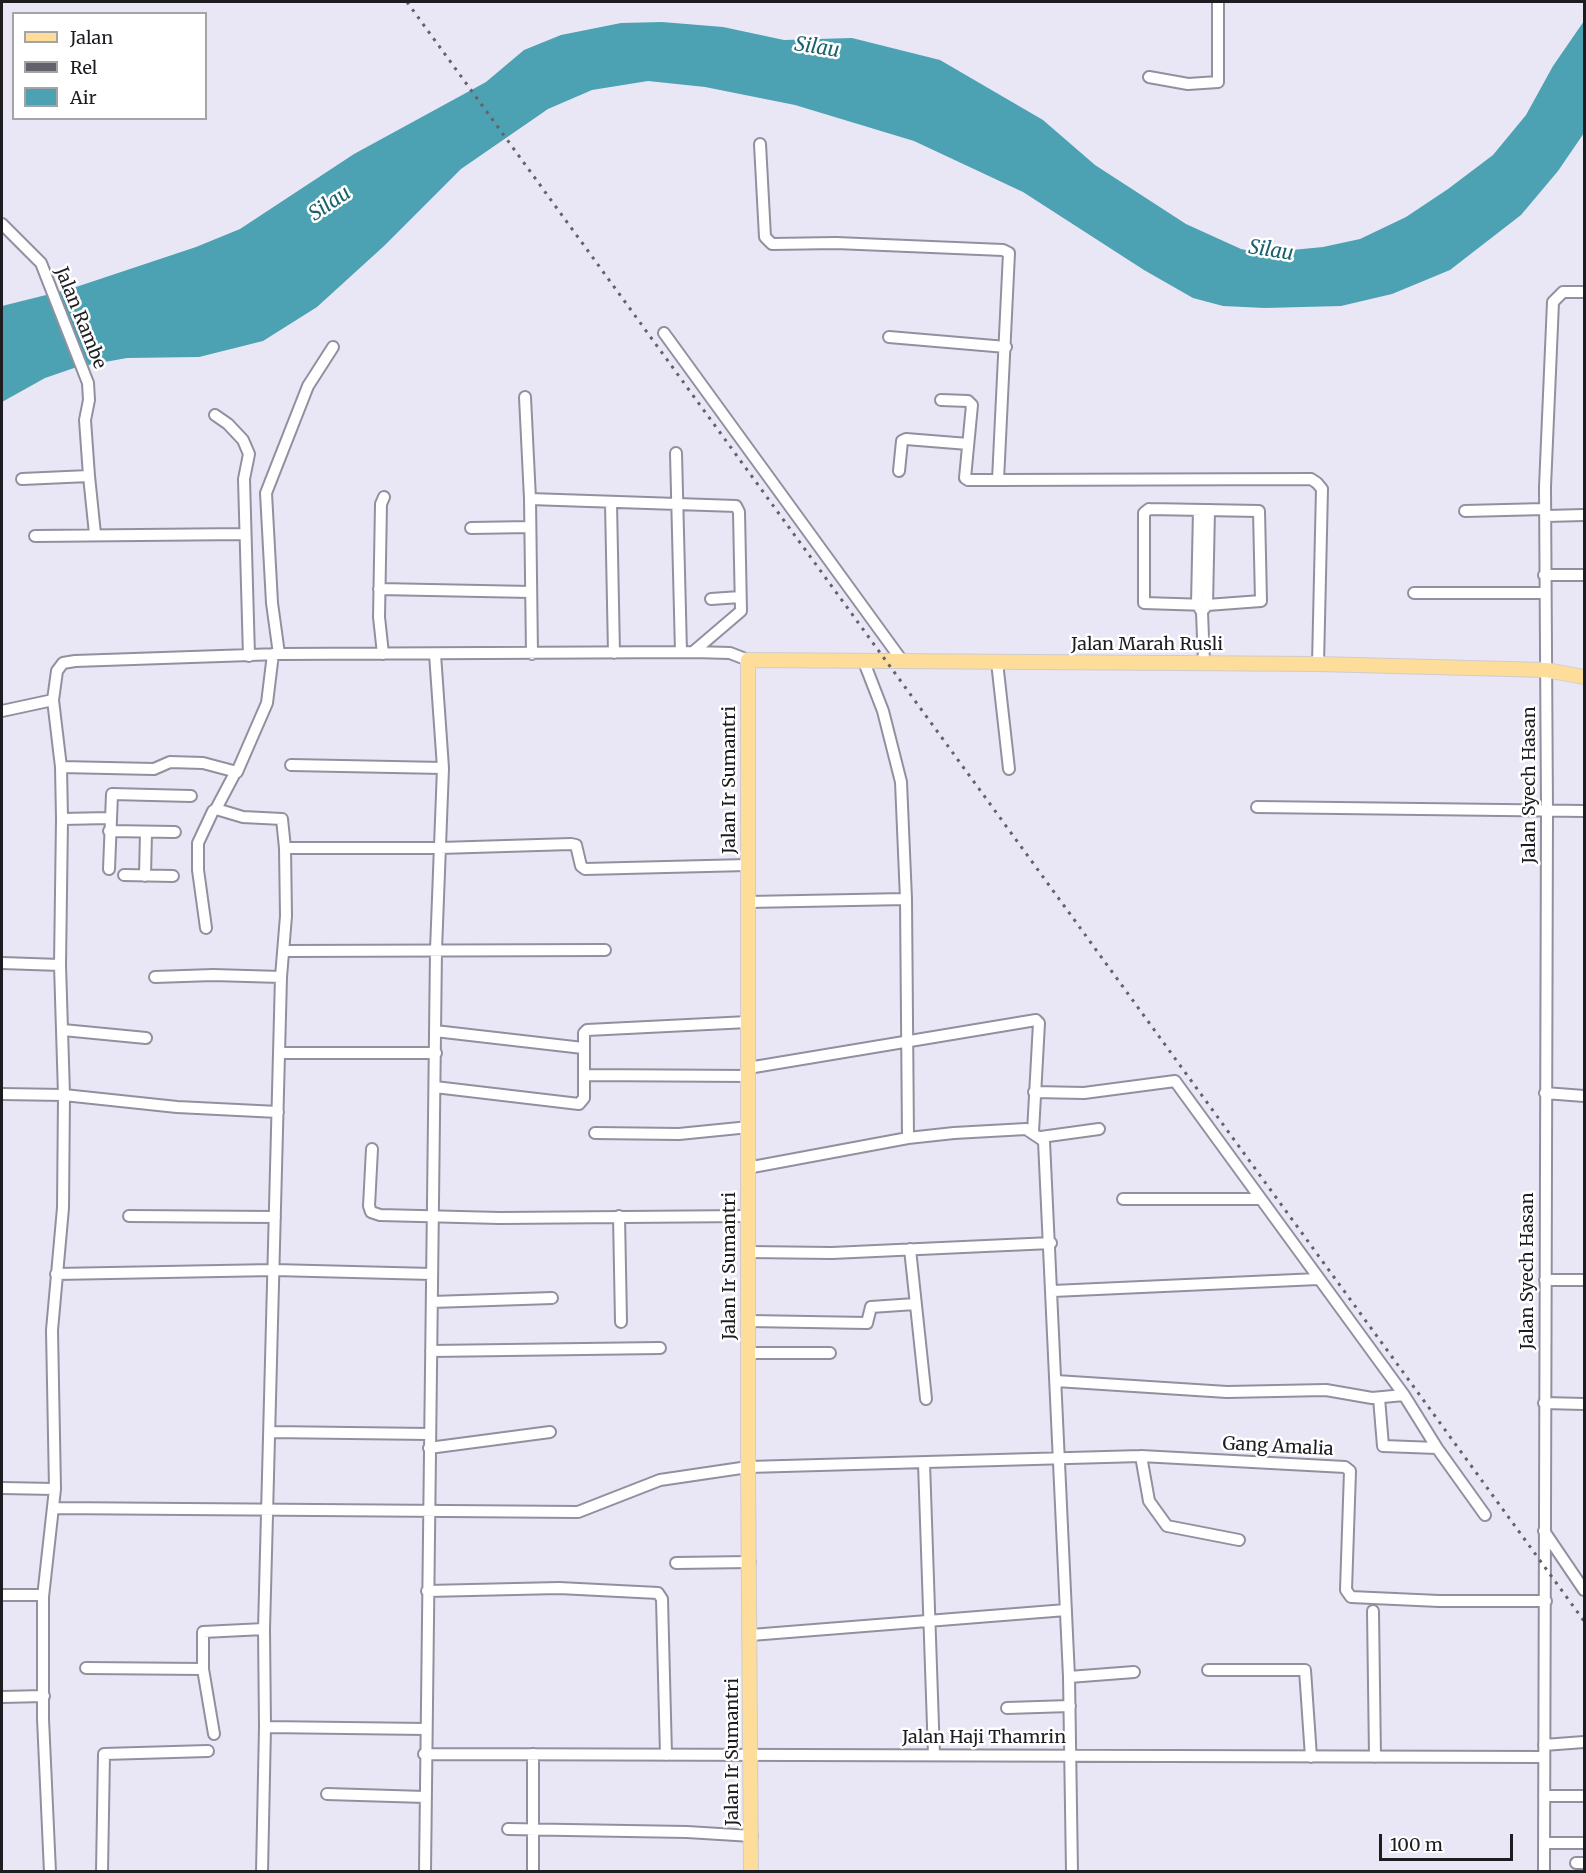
<!DOCTYPE html>
<html>
<head>
<meta charset="utf-8">
<style>
  body { margin:0 }
  #map { position:relative; width:1586px; height:1873px; overflow:hidden; background:#e9e7f6; font-family:Merriweather,serif }
  canvas { display:block }
  .frame { position:absolute; inset:0; border:3px solid #1c1c21; pointer-events:none }
  .legend { position:absolute; left:12px; top:12px; width:195px; height:108px; box-sizing:border-box; background:#fff; border:2px solid #a4a4a6; margin:0; padding:8px 10px; list-style:none; font-size:18px; color:#1c1c21 }
  .legend li { display:flex; align-items:center; gap:12px; height:30px }
  .legend b { width:30px; border:2px solid #a4a4a6 }
  .scale { position:absolute; left:1379px; top:1834px; width:134px; height:27px; box-sizing:border-box; border:3px solid #1c1c21; border-top:0; padding-left:8px; font-size:18px; line-height:21px; white-space:nowrap; color:#1c1c21; -webkit-text-stroke:4px #fff; paint-order:stroke }
</style>
</head>
<body>
<div id="map">
<canvas width="1586" height="1873"></canvas>
<div class="frame"></div>
<ul class="legend">
<li><b style="height:8px;background:#fddd99"></b>Jalan</li>
<li><b style="height:8px;background:#63626a"></b>Rel</li>
<li><b style="height:16px;background:#4ca2b2"></b>Air</li>
</ul>
<div class="scale">100 m</div>
</div>
<script>
const ctx = document.querySelector('canvas').getContext('2d');
ctx.lineJoin = 'round';
function fill(path, color) {
  ctx.fillStyle = color;
  ctx.fill(path, 'evenodd');
}
function poly(rows) {
  const path = new Path2D();
  for (const r of rows) {
    path.moveTo(r[0], r[1]);
    for (let i = 2; i < r.length; i += 2) path.lineTo(r[i], r[i + 1]);
  }
  return path;
}
function strokePath(path, color, width, dash) {
  ctx.strokeStyle = color;
  ctx.lineWidth = width;
  ctx.lineCap = dash ? 'butt' : 'round';
  ctx.setLineDash(dash || []);
  ctx.stroke(path);
}
function drawText(font, color, halo, rows, align = 'center') {
  ctx.font = font + ' Merriweather,serif';
  ctx.lineWidth = 5;
  ctx.setLineDash([]);
  ctx.textBaseline = 'middle';
  ctx.strokeStyle = halo;
  ctx.fillStyle = color;
  for (const [text, x, y, turn = 0] of rows) {
    ctx.save();
    ctx.translate(x, y);
    ctx.rotate((+turn || 0) * Math.PI / 180);
    ctx.textAlign = isNaN(turn) ? turn : align;
    if (halo) ctx.strokeText(text, 0, 0);
    ctx.fillText(text, 0, 0);
    ctx.restore();
  }
}
const water = poly([
  [1584,21,1584,133,1558,171,1521,215,1450,270,1392,294,1341,306,1265,308,1223,306,1193,298,1144,270,1023,192,914,141,795,105,705,87,648,81,592,90,548,109,461,169,384,246,317,307,263,341,199,357,127,358,77,367,45,378,2,402,2,306,70,289,196,247,240,229,354,154,486,82,524,50,561,35,621,23,662,22,723,27,784,40,852,38,940,60,1043,120,1095,165,1186,224,1241,249,1261,253,1323,247,1360,239,1406,217,1448,189,1493,155,1526,115,1553,66]
]);
const minor = poly([
  [1149,77,1188,84,1218,82,1218,2],
  [760,144,765,237,772,244,836,243,1003,250,1009,253,998,480,1311,479,1317,483,1322,489,1318,664],
  [2,224,41,263,88,383,89,400,85,420,89,476],
  [664,333,903,662],
  [889,337,1006,347],
  [525,397,530,499,532,654],
  [941,400,968,401,972,405,965,478,968,480,998,480],
  [215,415,228,424,243,440,249,454,244,479,249,656],
  [676,453,681,652],
  [899,471,902,441,906,439,968,444],
  [22,479,89,476,95,534],
  [530,499,736,506,739,512,741,611,693,652],
  [611,503,614,653],
  [1149,509,1259,511,1261,601,1207,605,1144,603,1144,513,1149,509],
  [1199,510,1197,604,1202,612,1204,663],
  [1465,511,1545,509],
  [1546,516,1584,515],
  [471,528,530,527],
  [35,536,245,534],
  [1544,575,1584,575],
  [379,589,531,592],
  [1414,593,1544,593],
  [711,599,740,597],
  [1204,609,1207,605,1209,510],
  [279,654,272,603,266,493,308,386,333,347],
  [383,654,379,617,381,504,384,497],
  [864,662,883,711,901,782,906,899,908,1138],
  [997,662,1009,769],
  [2,711,53,700],
  [291,765,443,768],
  [61,767,154,769,170,762,203,763,237,772,267,703,273,654],
  [1257,807,1584,811],
  [216,809,235,773],
  [62,819,109,818],
  [109,831,175,832],
  [109,869,112,794,191,796],
  [124,875,173,876],
  [145,876,146,832],
  [748,902,906,899],
  [206,928,198,870,198,843,213,811,216,809,243,817,282,819,285,848],
  [285,951,605,950],
  [2,963,60,965],
  [155,977,213,975,281,977],
  [63,1030,146,1038],
  [435,1031,583,1048],
  [281,1053,436,1053],
  [748,1068,1036,1020,1039,1023,1033,1132],
  [584,1075,748,1076],
  [435,1087,579,1104,584,1098,584,1033,587,1030,748,1022],
  [1034,1092,1084,1093,1175,1081,1404,1395,1437,1448,1485,1515],
  [1545,1093,1584,1096],
  [2,1094,64,1095,177,1107,278,1112],
  [595,1133,679,1134,749,1127],
  [1041,1137,1099,1129],
  [372,1149,369,1206,371,1212,380,1215,500,1218,748,1216],
  [747,1168,908,1138,954,1133,1026,1129,1044,1141,1069,1677,1072,1872],
  [1123,1199,1260,1199],
  [129,1216,275,1217],
  [619,1216,621,1322],
  [910,1249,926,1399],
  [748,1252,832,1253,1051,1243],
  [56,1274,274,1270,432,1274],
  [1545,1280,1584,1280],
  [1053,1291,1318,1279],
  [432,1302,552,1298],
  [749,1321,867,1323,871,1307,915,1304],
  [431,1351,660,1348],
  [749,1353,830,1353],
  [1056,1381,1227,1392,1326,1390,1372,1398,1404,1395],
  [1379,1398,1383,1446,1437,1448],
  [1544,1403,1584,1404],
  [270,1432,429,1434],
  [429,1448,550,1432],
  [1141,1456,1149,1501,1167,1526,1239,1540],
  [924,1463,934,1755],
  [2,1488,55,1489],
  [54,1508,578,1512,660,1480,748,1467,1141,1456,1345,1467,1350,1471,1346,1590,1351,1597,1439,1601,1546,1601],
  [1544,1531,1584,1590],
  [676,1563,750,1562],
  [427,1591,559,1588,658,1593,662,1599,666,1755],
  [2,1595,43,1595],
  [1373,1611,1375,1757],
  [751,1635,1066,1610],
  [86,1668,203,1669],
  [1208,1670,1305,1670,1311,1757],
  [1069,1677,1134,1672],
  [2,1697,44,1696],
  [1007,1708,1070,1706],
  [265,1727,426,1729],
  [214,1734,203,1669,203,1632,264,1629],
  [1544,1745,1584,1742],
  [424,1754,1543,1757],
  [327,1794,425,1797],
  [1544,1796,1584,1796],
  [508,1829,687,1832,752,1836],
  [1544,1843,1584,1843],
  [1576,1863,1584,1863],
  [50,1872,43,1719,43,1597,55,1489,52,1330,63,1208,64,1095,60,965,62,819,61,767,53,700,57,671,63,663,75,661,279,654,693,652,730,653,748,660],
  [102,1872,104,1754,208,1751],
  [262,1872,265,1727,264,1629,281,977,286,916,285,848,440,848,571,844,576,845,581,866,585,869,747,865],
  [425,1872,436,950,443,768,435,654],
  [533,1872,533,1754],
  [1544,1872,1547,811,1545,487,1553,302,1563,292,1584,292]
]);
const major = poly([
  [751,1872,748,1467,748,660,1318,664,1546,670,1584,677]
]);
const rail = poly([
  [407,2,1584,1621]
]);
const streetNames = [
  ["Jalan Rambe",80,318,68],
  ["Jalan Marah Rusli",1147,645],
  ["Jalan Ir Sumantri",730,780,-90],
  ["Jalan Syech Hasan",1530,785,-90],
  ["Jalan Ir Sumantri",730,1266,-90],
  ["Jalan Syech Hasan",1528,1271,-90],
  ["Gang Amalia",1278,1447,3],
  ["Jalan Haji Thamrin",984,1738],
  ["Jalan Ir Sumantri",733,1752,-90]
];
const waterNames = [
  ["Silau",817,48,9],
  ["Silau",330,204,-34],
  ["Silau",1271,251,9]
];
fill(water, '#4ca2b2');
strokePath(minor, '#92909e', 14);
strokePath(major, '#cdcdce', 16);
strokePath(minor, '#fff', 10);
strokePath(major, '#fddd99', 14);
strokePath(rail, '#63626a', 3, [3, 6]);
drawText('18px', '#1c1c21', '#fff', streetNames);
drawText('italic 20px', '#1a616c', '#fff', waterNames);
</script>
</body>
</html>
